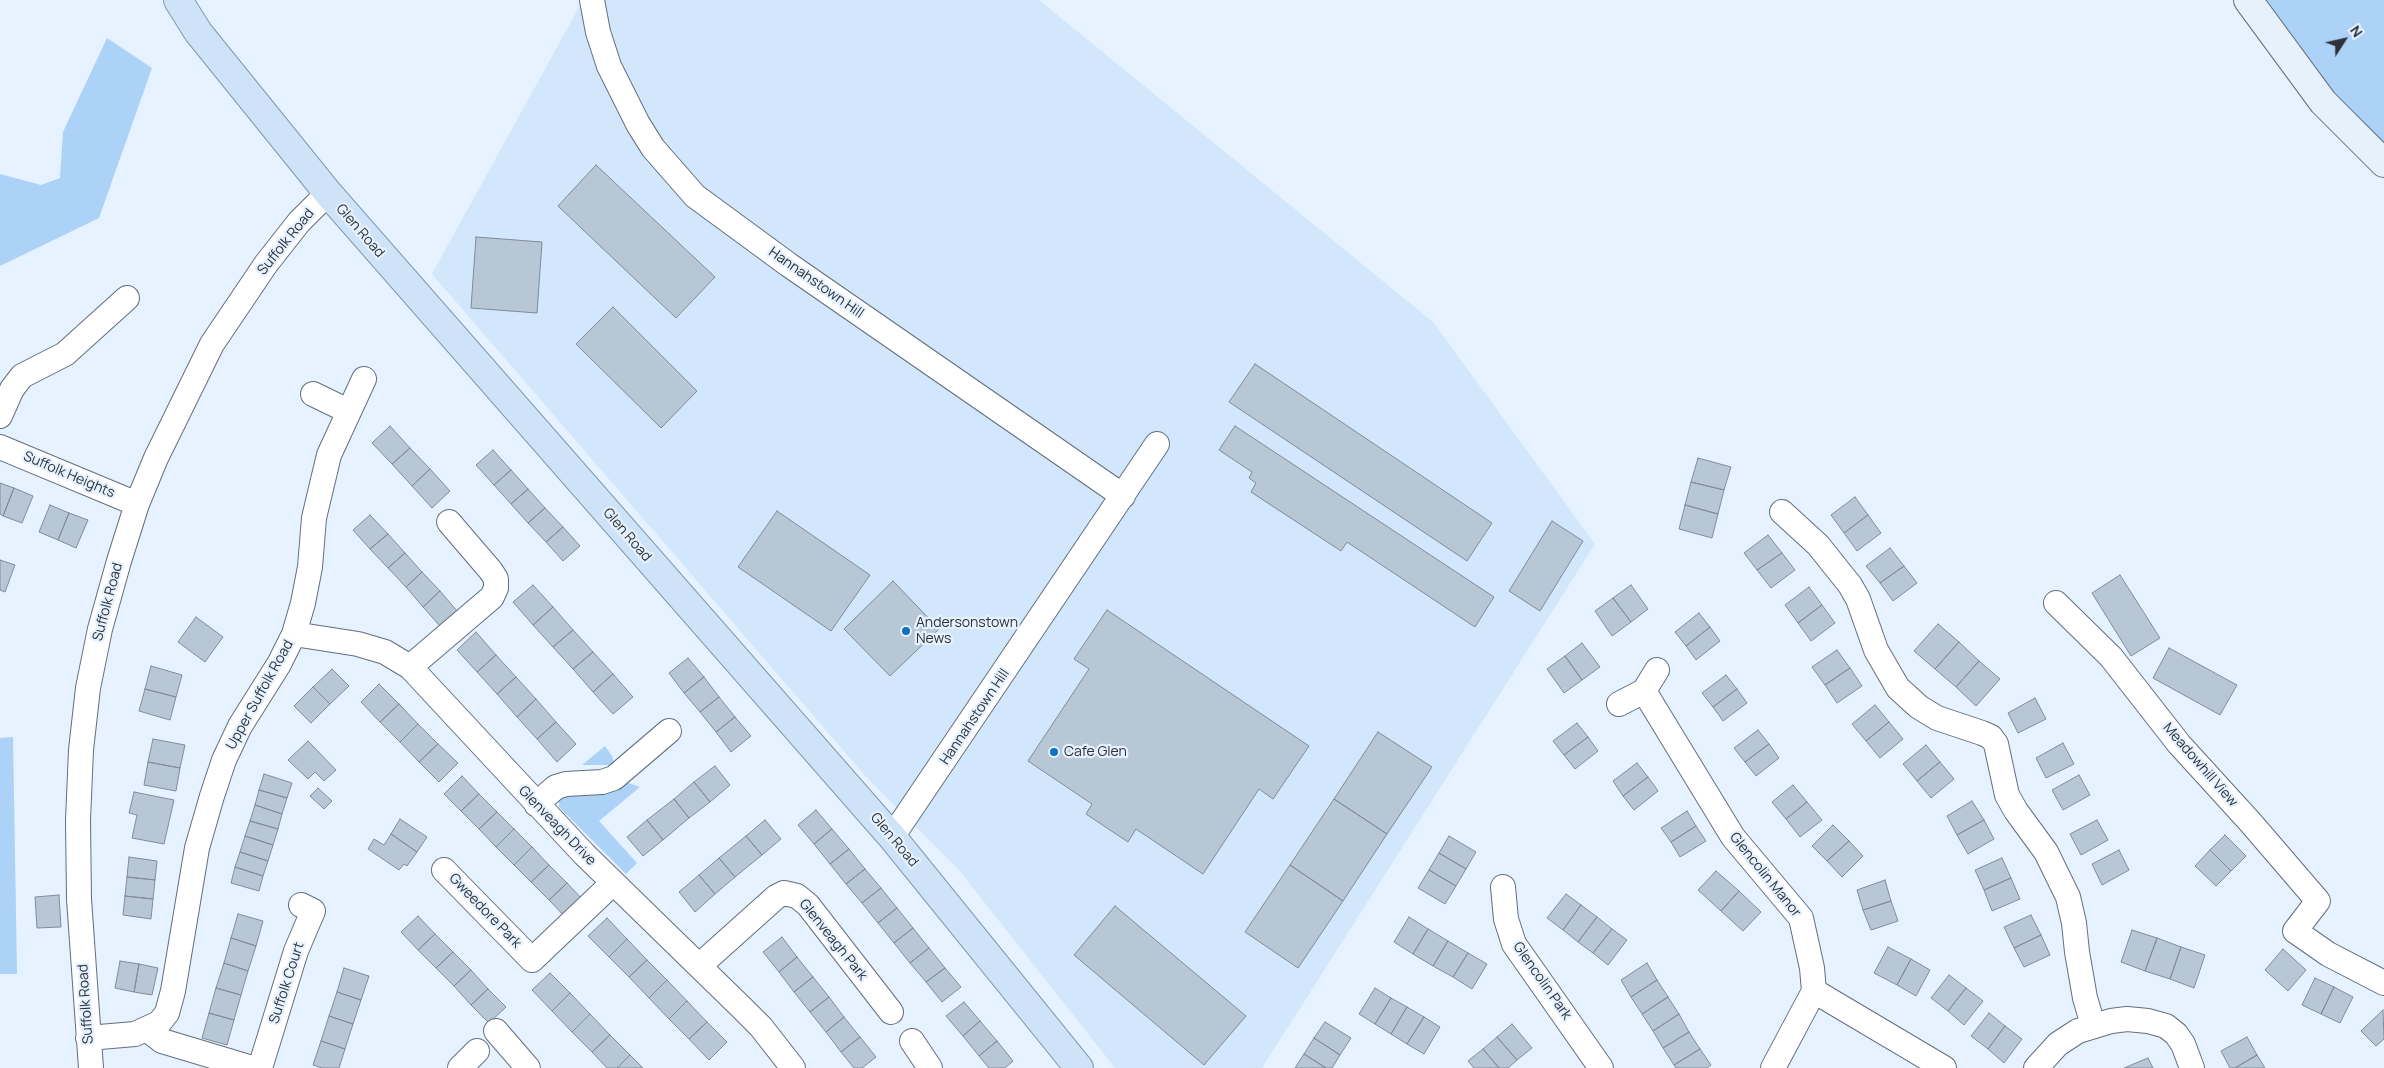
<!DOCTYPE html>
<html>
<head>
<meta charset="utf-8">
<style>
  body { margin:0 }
  #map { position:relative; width:2384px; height:1068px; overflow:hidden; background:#e6f2ff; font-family:Manrope,sans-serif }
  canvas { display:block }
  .north { position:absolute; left:2319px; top:15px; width:50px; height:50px; -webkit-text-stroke:4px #e6f2ff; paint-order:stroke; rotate:55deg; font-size:14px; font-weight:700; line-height:20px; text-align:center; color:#2c3238 }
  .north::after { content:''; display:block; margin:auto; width:18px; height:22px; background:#2c3238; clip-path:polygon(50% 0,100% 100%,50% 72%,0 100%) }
</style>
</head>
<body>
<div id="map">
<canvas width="2384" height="1068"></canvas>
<div class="north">N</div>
</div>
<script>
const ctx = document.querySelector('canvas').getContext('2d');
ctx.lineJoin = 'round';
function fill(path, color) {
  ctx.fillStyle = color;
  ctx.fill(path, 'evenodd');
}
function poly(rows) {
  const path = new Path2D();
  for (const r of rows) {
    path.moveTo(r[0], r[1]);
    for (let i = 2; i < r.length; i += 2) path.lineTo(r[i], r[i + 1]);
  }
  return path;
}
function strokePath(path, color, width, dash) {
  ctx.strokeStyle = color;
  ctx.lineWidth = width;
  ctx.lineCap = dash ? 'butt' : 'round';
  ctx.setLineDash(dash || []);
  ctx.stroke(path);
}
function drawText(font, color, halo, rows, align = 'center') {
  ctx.font = font + ' Manrope,sans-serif';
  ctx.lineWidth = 4.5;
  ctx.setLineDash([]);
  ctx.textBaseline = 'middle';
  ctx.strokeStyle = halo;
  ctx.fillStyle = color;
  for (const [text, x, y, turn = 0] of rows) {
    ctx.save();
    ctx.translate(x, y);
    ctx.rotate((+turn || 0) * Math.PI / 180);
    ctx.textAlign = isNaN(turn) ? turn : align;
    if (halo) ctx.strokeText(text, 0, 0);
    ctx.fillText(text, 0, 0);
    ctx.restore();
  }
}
const built = poly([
  [583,0,1039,0,1433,322,1595,544,1262,1068,1115,1068,959,870,868,779,432,274]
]);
const green = poly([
  [2249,0,2384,0,2384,162],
  [107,38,152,68,99,218,0,266,0,174,41,185,60,178,63,132],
  [13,737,17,974,0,974,0,738],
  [605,746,612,756,614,762,612,765,582,765],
  [626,782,640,787,599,821,637,863,626,874,559,807,559,800,564,794]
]);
const building = poly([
  [596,165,715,277,676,318,558,206,596,165],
  [476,237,542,242,537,313,471,308,476,237],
  [613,307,697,391,661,428,576,344,613,307],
  [1255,364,1492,523,1467,561,1229,402,1255,364],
  [390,426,410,448,392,464,372,443,390,426],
  [1235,426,1494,597,1475,627,1347,542,1341,551,1251,492,1256,483,1249,478,1252,472,1219,450,1235,426],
  [410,448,430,469,412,486,392,464,410,448],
  [493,450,511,470,494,485,476,465,493,450],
  [1698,458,1731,467,1724,490,1691,482,1698,458],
  [430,469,450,491,432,508,412,486,430,469],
  [511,470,528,489,511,504,494,485,511,470],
  [1691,482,1724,490,1718,514,1685,505,1691,482],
  [0,483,14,488,3,516,0,514,0,483],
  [14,488,33,496,22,523,3,516,14,488],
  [528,489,545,508,528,523,511,504,528,489],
  [1855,497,1868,515,1844,533,1831,515,1855,497],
  [50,505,69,513,58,540,39,532,50,505],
  [1685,505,1718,514,1712,538,1679,529,1685,505],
  [545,508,563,527,546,542,528,523,545,508],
  [777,511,870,575,831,631,738,567,777,511],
  [69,513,88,520,76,548,58,540,69,513],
  [370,515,388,534,370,549,353,530,370,515],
  [1868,515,1881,533,1857,551,1844,533,1868,515],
  [1552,521,1583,541,1540,611,1509,591,1552,521],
  [563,527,580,546,563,561,546,542,563,527],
  [388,534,405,553,388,568,370,549,388,534],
  [1768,535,1782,553,1757,570,1744,553,1768,535],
  [1890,548,1904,566,1880,583,1866,566,1890,548],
  [405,553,422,572,406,587,388,568,405,553],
  [1782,553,1795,570,1771,588,1757,570,1782,553],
  [0,560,15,565,5,592,0,590,0,560],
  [1904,566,1917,583,1893,601,1880,583,1904,566],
  [422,572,440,591,423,607,406,587,422,572],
  [2120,575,2160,638,2131,656,2092,593,2120,575],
  [893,581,939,629,890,676,844,629,893,581],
  [533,585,553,607,533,625,513,602,533,585],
  [1631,585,1648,609,1631,622,1613,598,1631,585],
  [1809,587,1822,605,1798,623,1785,605,1809,587],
  [440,591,457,611,440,626,423,607,440,591],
  [1613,598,1631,622,1612,636,1595,611,1613,598],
  [1822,605,1835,623,1811,641,1798,623,1822,605],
  [553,607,573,630,553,647,533,625,553,607],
  [1107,610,1309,746,1273,799,1259,789,1203,874,1136,829,1128,842,1086,814,1092,804,1028,761,1089,669,1074,659,1107,610],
  [1699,613,1710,627,1686,646,1675,632,1699,613],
  [196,617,223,637,205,662,178,642,196,617],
  [1938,624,1959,642,1935,669,1914,651,1938,624],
  [1710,627,1720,641,1696,660,1686,646,1710,627],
  [573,630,593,652,573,669,553,647,573,630],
  [476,632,496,655,477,672,457,650,476,632],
  [1959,642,1979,661,1956,687,1935,669,1959,642],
  [1582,643,1600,667,1582,680,1565,656,1582,643],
  [2169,648,2237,685,2220,715,2153,678,2169,648],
  [1837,650,1850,668,1825,685,1812,667,1837,650],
  [593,652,613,674,593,692,573,669,593,652],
  [496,655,516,677,497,694,477,672,496,655],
  [1565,656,1582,680,1564,693,1547,669,1565,656],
  [688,658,704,677,684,693,669,673,688,658],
  [1979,661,2000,679,1976,706,1956,687,1979,661],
  [151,666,182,675,176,697,145,689,151,666],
  [1850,668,1862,686,1837,703,1825,685,1850,668],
  [332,669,349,686,330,704,313,687,332,669],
  [613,674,633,697,613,714,593,692,613,674],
  [1726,675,1737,689,1713,707,1702,693,1726,675],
  [516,677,536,699,517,717,497,694,516,677],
  [704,677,719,697,700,712,684,693,704,677],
  [379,684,399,704,380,722,361,702,379,684],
  [313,687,330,704,311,723,294,706,313,687],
  [145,689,176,697,170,720,139,711,145,689],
  [1737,689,1747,703,1723,721,1713,707,1737,689],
  [719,697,735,717,716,732,700,712,719,697],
  [2035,698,2046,719,2018,733,2008,713,2035,698],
  [536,699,556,722,537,739,517,717,536,699],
  [399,704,418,724,400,742,380,722,399,704],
  [1875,705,1889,722,1866,741,1852,724,1875,705],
  [735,717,751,736,731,752,716,732,735,717],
  [556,722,576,744,557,762,537,739,556,722],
  [1889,722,1903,739,1880,758,1866,741,1889,722],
  [1577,723,1588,737,1564,755,1553,741,1577,723],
  [418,724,438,744,419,762,400,742,418,724],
  [1758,730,1769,744,1745,762,1734,748,1758,730],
  [1378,732,1432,767,1387,834,1334,799,1378,732],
  [1588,737,1598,751,1575,769,1564,755,1588,737],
  [153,739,185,745,180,768,148,762,153,739],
  [308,741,336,770,324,781,315,772,308,779,288,760,308,741],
  [2063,743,2074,764,2046,778,2036,758,2063,743],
  [438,744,458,763,439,782,419,762,438,744],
  [1769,744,1779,758,1756,776,1745,762,1769,744],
  [1926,745,1940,762,1917,781,1903,764,1926,745],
  [148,762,180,768,176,791,144,785,148,762],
  [1940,762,1954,779,1931,798,1917,781,1940,762],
  [1637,763,1648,777,1623,796,1613,781,1637,763],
  [715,766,730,785,710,802,694,782,715,766],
  [264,774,292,783,287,798,259,790,264,774],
  [2079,775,2090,795,2063,810,2052,790,2079,775],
  [462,776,479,794,461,811,444,794,462,776],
  [1648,777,1658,791,1634,810,1623,796,1648,777],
  [694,782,710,802,689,818,674,799,694,782],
  [1793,785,1807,802,1786,819,1772,802,1793,785],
  [318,788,332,801,324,809,310,796,318,788],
  [259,790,287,798,282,814,255,805,259,790],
  [134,792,174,800,164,844,132,838,137,815,129,813,134,792],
  [479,794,497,812,479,829,461,811,479,794],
  [674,799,689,818,663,840,647,820,674,799],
  [1334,799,1387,834,1343,901,1290,865,1334,799],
  [1972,801,1984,820,1957,835,1947,816,1972,801],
  [1807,802,1822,820,1800,837,1786,819,1807,802],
  [255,805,282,814,278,829,250,821,255,805],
  [816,810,832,829,814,844,798,825,816,810],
  [1687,811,1696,826,1671,842,1661,828,1687,811],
  [497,812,514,829,496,847,479,829,497,812],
  [400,819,427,837,417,852,391,834,400,819],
  [647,820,663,840,643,856,627,837,647,820],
  [765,820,781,839,762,855,746,836,765,820],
  [1984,820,1994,839,1968,854,1957,835,1984,820],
  [2097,820,2108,840,2081,855,2070,834,2097,820],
  [250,821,278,829,273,845,245,836,250,821],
  [1833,825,1849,841,1827,861,1812,846,1833,825],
  [1696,826,1706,841,1680,857,1671,842,1696,826],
  [514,829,532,847,514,865,496,847,514,829],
  [832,829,849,849,830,864,814,844,832,829],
  [391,834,417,852,407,866,404,864,399,870,368,849,374,839,384,845,391,834],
  [2225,835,2246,856,2231,871,2210,850,2225,835],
  [245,836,273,845,268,861,240,852,245,836],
  [746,836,762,855,735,877,719,858,746,836],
  [1449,836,1476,852,1466,869,1439,853,1449,836],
  [1849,841,1863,856,1842,877,1827,861,1849,841],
  [532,847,549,865,531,882,514,865,532,847],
  [849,849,865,869,846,884,830,864,849,849],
  [2119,850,2129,870,2102,885,2092,864,2119,850],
  [2210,850,2231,871,2216,886,2195,866,2210,850],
  [240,852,268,861,263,876,235,867,240,852],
  [1439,853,1466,869,1456,886,1429,870,1439,853],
  [129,857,157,861,155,880,127,877,129,857],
  [719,858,735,877,715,894,699,875,719,858],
  [2002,858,2011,878,1984,890,1975,870,2002,858],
  [549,865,567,883,549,900,531,882,549,865],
  [1290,865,1343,901,1298,968,1245,932,1290,865],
  [235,867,263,876,259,891,231,883,235,867],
  [865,869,881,888,862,903,846,884,865,869],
  [1429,870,1456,886,1445,904,1418,888,1429,870],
  [1716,871,1739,891,1721,911,1698,890,1716,871],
  [699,875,715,894,695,912,679,892,699,875],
  [127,877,155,880,153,899,125,896,127,877],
  [2011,878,2020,899,1992,911,1984,890,2011,878],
  [1885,880,1891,901,1863,910,1857,890,1885,880],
  [567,883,584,901,566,918,549,900,567,883],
  [881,888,897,908,878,923,862,903,881,888],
  [1739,891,1761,912,1743,931,1721,911,1739,891],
  [1566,894,1581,905,1563,930,1547,918,1566,894],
  [59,895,61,927,37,928,35,897,59,895],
  [125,896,153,899,151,919,123,915,125,896],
  [1891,901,1898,921,1871,930,1863,910,1891,901],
  [1581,905,1597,917,1578,942,1563,930,1581,905],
  [1115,906,1246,1016,1204,1065,1074,955,1115,906],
  [897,908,913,928,894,943,878,923,897,908],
  [238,914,263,921,256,946,231,938,238,914],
  [2031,915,2041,935,2014,948,2004,927,2031,915],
  [418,916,435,934,418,950,401,932,418,916],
  [1409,917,1428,929,1413,954,1394,942,1409,917],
  [1597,917,1612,929,1593,953,1578,942,1597,917],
  [607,918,627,939,609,957,588,936,607,918],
  [913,928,929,948,910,963,894,943,913,928],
  [1428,929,1448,941,1433,966,1413,954,1428,929],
  [1612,929,1627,940,1608,965,1593,953,1612,929],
  [2132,930,2157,938,2145,971,2121,962,2132,930],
  [435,934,453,952,436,968,418,950,435,934],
  [2041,935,2050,955,2024,967,2014,948,2041,935],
  [782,937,797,957,779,972,763,952,782,937],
  [231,938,256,946,248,971,224,963,231,938],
  [2157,938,2181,947,2170,979,2145,971,2157,938],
  [627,939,647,960,629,977,609,957,627,939],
  [1448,941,1468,953,1453,977,1433,966,1448,941],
  [1888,947,1911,959,1897,985,1874,973,1888,947],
  [2181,947,2205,955,2194,988,2170,979,2181,947],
  [929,948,945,968,926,982,910,963,929,948],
  [2283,949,2306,970,2288,991,2265,970,2283,949],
  [453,952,471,970,454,986,436,968,453,952],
  [1468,953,1487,964,1472,989,1453,977,1468,953],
  [797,957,813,977,794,992,779,972,797,957],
  [1911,959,1930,970,1916,996,1897,985,1911,959],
  [647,960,667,980,649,998,629,977,647,960],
  [120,961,139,964,134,992,115,988,120,961],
  [224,963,248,971,241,995,216,988,224,963],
  [1647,963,1657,980,1631,997,1621,980,1647,963],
  [139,964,158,968,152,995,134,992,139,964],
  [344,968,369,976,361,1000,337,992,344,968],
  [945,968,961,987,942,1002,926,982,945,968],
  [471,970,488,989,471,1005,454,986,471,970],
  [550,973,570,993,552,1011,532,990,550,973],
  [1949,975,1966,988,1948,1011,1931,998,1949,975],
  [813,977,829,997,810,1012,794,992,813,977],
  [2315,978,2334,987,2321,1014,2302,1005,2315,978],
  [667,980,687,1001,669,1019,649,998,667,980],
  [1657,980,1668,997,1642,1014,1631,997,1657,980],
  [2334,987,2353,997,2340,1023,2321,1014,2334,987],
  [216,988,241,995,234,1020,209,1013,216,988],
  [1375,988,1391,998,1375,1024,1359,1014,1375,988],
  [1966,988,1983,1001,1964,1025,1948,1011,1966,988],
  [488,989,506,1007,489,1023,471,1005,488,989],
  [337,992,361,1000,353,1024,329,1016,337,992],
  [570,993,590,1014,572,1032,552,1011,570,993],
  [829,997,844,1017,826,1032,810,1012,829,997],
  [1668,997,1679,1014,1653,1031,1642,1014,1668,997],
  [1391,998,1407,1007,1391,1034,1375,1024,1391,998],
  [687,1001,707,1022,689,1039,669,1019,687,1001],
  [964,1002,980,1021,963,1036,946,1016,964,1002],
  [1407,1007,1424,1017,1407,1044,1391,1034,1407,1007],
  [2383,1010,2384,1039,2376,1046,2361,1031,2383,1010],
  [209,1013,234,1020,227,1045,202,1038,209,1013],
  [1989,1013,2005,1026,1988,1049,1971,1036,1989,1013],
  [590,1014,610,1035,592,1052,572,1032,590,1014],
  [1679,1014,1689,1032,1663,1048,1653,1031,1679,1014],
  [329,1016,353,1024,345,1049,321,1041,329,1016],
  [844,1017,860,1037,841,1052,826,1032,844,1017],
  [1424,1017,1440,1027,1424,1054,1407,1044,1424,1017],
  [980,1021,997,1041,979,1056,963,1036,980,1021],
  [707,1022,727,1042,709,1060,689,1039,707,1022],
  [1325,1022,1351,1038,1340,1055,1314,1038,1325,1022],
  [1512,1024,1532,1048,1517,1060,1497,1037,1512,1024],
  [2005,1026,2022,1039,2004,1063,1988,1049,2005,1026],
  [1689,1032,1700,1049,1674,1065,1663,1048,1689,1032],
  [610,1035,630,1055,617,1068,607,1068,592,1052,610,1035],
  [860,1037,876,1057,862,1068,854,1068,841,1052,860,1037],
  [1497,1037,1517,1060,1508,1068,1499,1068,1483,1049,1497,1037],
  [2247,1037,2257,1055,2235,1068,2230,1068,2221,1051,2247,1037],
  [1314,1038,1340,1055,1332,1068,1326,1068,1304,1054,1314,1038],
  [321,1041,345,1049,339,1068,322,1068,313,1065,321,1041],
  [997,1041,1013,1061,1005,1068,989,1068,979,1056,997,1041],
  [1483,1049,1499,1068,1474,1068,1468,1061,1483,1049],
  [1700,1049,1711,1065,1707,1068,1676,1068,1674,1065,1700,1049],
  [1304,1054,1326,1068,1295,1068,1304,1054],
  [630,1055,643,1068,617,1068,630,1055],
  [2257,1055,2265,1068,2235,1068,2257,1055],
  [2148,1058,2153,1068,2124,1068,2148,1058]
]);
const street = poly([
  [592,0,598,32,609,66,638,124,653,148,695,196,789,265,1123,496],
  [313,394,348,411],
  [0,416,12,389,22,376,65,354,127,298],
  [0,447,137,504],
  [1782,512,1818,545,1850,585,1858,599,1876,650,1898,688,1919,707,1937,718,1982,733,1991,737,1996,744,2007,795,2016,811,2046,852,2068,897,2074,923,2077,952,2085,998,2093,1025],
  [2056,603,2111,657,2179,744,2251,823,2318,901,2295,931,2328,954,2384,983],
  [294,634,358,644,385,652,410,667,584,854,741,1007,761,1027,793,1068],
  [410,667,492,597,496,588,496,579,491,571,449,522],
  [1644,691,1733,837,1801,918,1812,968,1814,991,1773,1068],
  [1619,704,1644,691,1657,670],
  [536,804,556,787,566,784,602,782,614,778,669,731],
  [892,837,1157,444],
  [444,870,532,960,613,883],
  [1503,887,1506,919,1514,944,1601,1068],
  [699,966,776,897,784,893,797,896,808,905,891,1012],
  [1814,991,1944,1068],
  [148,1030,162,1041,252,1068],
  [496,1031,528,1068],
  [88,1038,135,1034,159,1023,167,1013,173,991,197,848,212,796,224,760,240,726,279,664,294,634,303,603,310,567,314,518,329,455,364,379],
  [912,1041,930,1068],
  [91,1068,79,899,78,820,81,750,88,688,100,629,119,561,137,504,156,458,212,344,266,264,299,222,328,193],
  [260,1068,296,951,313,911,301,905],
  [460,1068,477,1051],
  [2036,1068,2058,1044,2078,1031,2111,1021,2127,1019,2148,1021,2166,1026,2176,1034,2183,1044,2192,1068]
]);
const secondary = poly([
  [2248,0,2323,102,2384,163]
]);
const primary = poly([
  [178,0,198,32,328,193,892,837,1079,1068]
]);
const markers = [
  [906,631,5,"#1070bd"],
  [1054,752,5,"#1070bd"]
];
const streetNames = [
  ["Glen Road",360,231,49],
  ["Suffolk Road",286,242,-51],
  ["Hannahstown Hill",816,283,35],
  ["Suffolk Heights",69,475,23],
  ["Glen Road",627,535,49],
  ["Suffolk Road",108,602,-75],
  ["Upper Suffolk Road",260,695,-61],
  ["Hannahstown Hill",975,717,-56],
  ["Meadowhill View",2200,765,49],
  ["Glenveagh Drive",557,826,46],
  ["Glen Road",894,840,50],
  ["Glencolin Manor",1765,875,51],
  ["Gweedore Park",485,911,46],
  ["Glenveagh Park",833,940,51],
  ["Glencolin Park",1542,981,55],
  ["Suffolk Court",287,983,-72],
  ["Suffolk Road",86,1004,-94]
];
const poiNames = [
  ["Andersonstown",916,623],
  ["News",916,639],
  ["Cafe Glen",1064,752]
];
fill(built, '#d2e7fc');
fill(green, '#acd2f8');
fill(building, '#b8c7d6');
strokePath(building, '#7f8c9b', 1);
strokePath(street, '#626f7d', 26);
strokePath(secondary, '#626f7d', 30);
strokePath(primary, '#8099b2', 30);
strokePath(street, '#fff', 24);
strokePath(secondary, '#e6f1fc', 28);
strokePath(primary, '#cee3f8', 28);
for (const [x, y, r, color] of markers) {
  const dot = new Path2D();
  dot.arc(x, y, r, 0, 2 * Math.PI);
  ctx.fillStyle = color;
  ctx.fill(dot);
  strokePath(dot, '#e6f2ff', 2);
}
drawText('14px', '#2c3238', '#e6f2ff', streetNames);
drawText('14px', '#2c3238', '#e6f2ff', poiNames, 'left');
</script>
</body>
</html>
